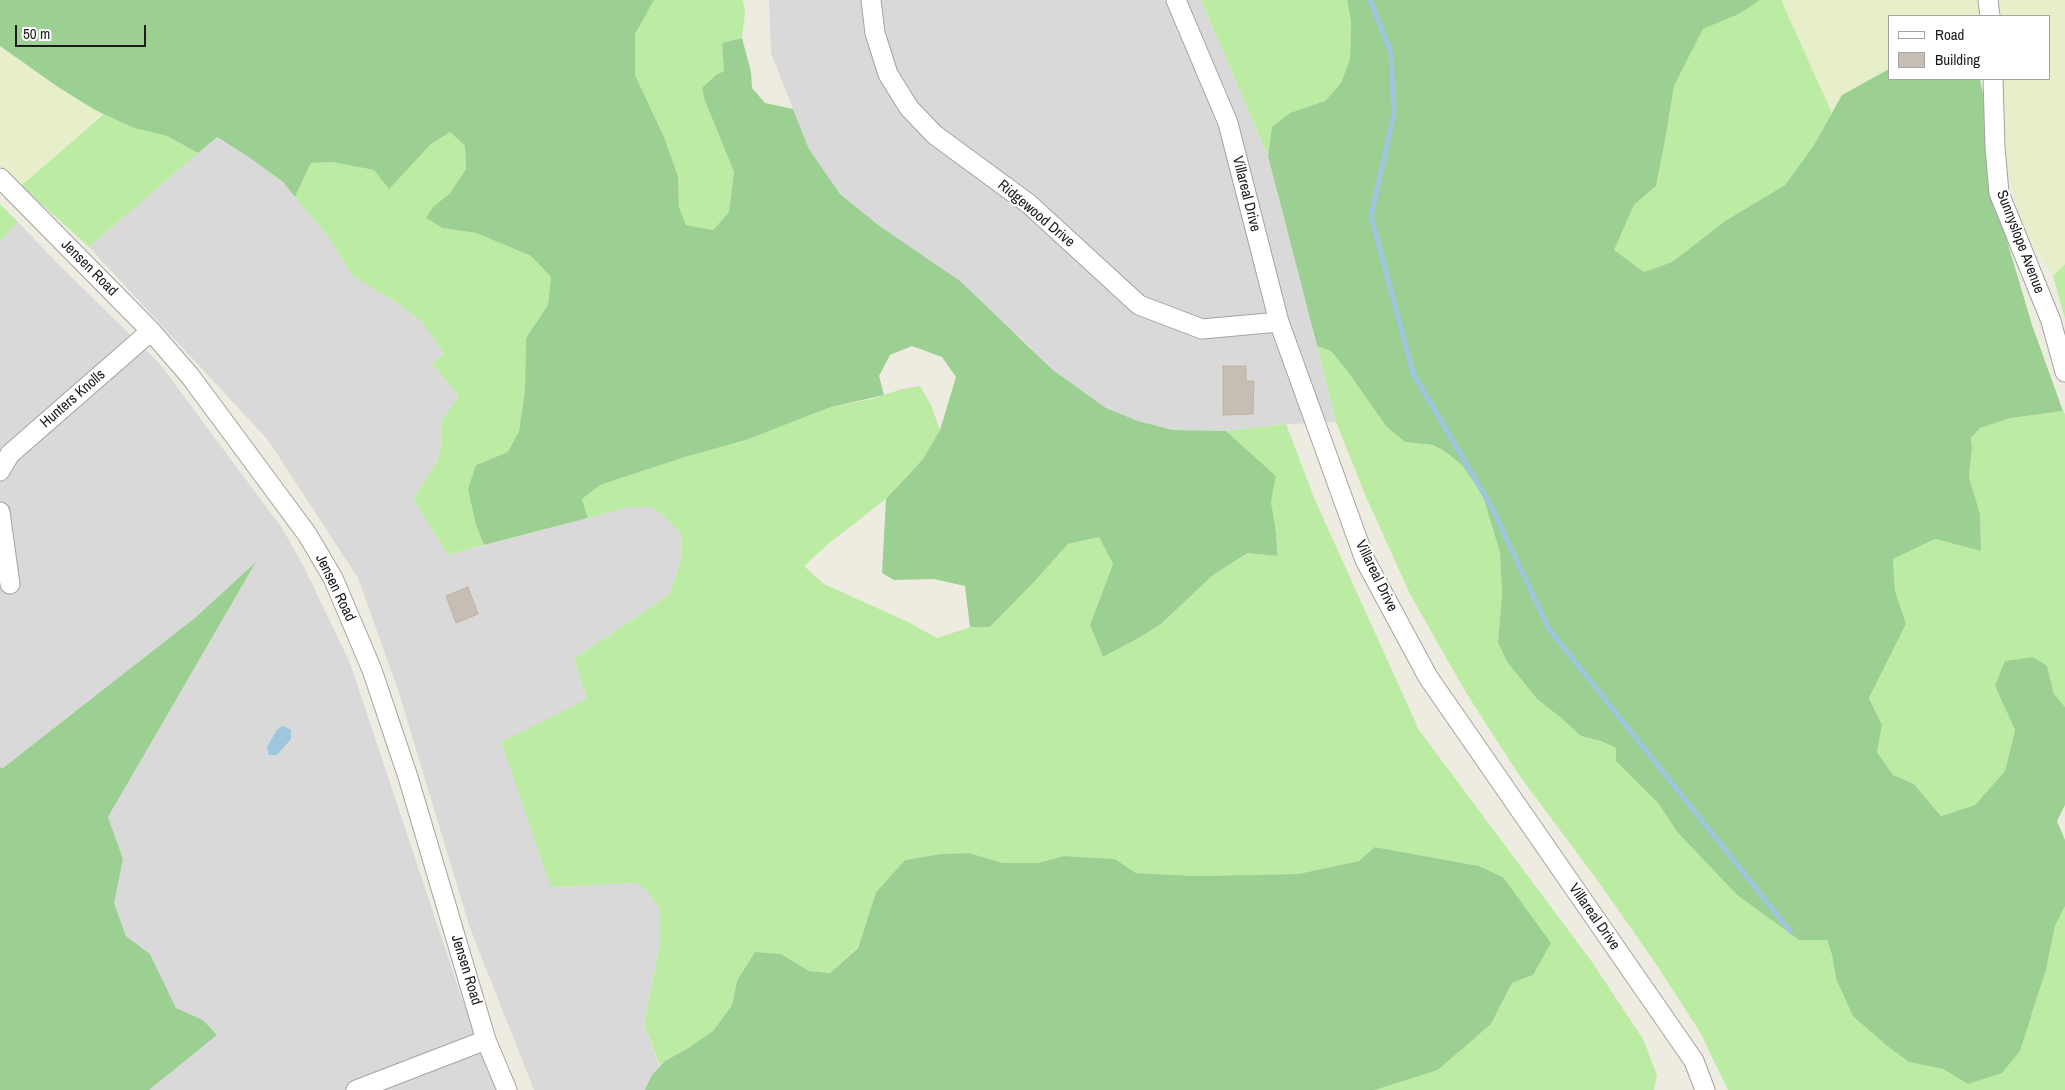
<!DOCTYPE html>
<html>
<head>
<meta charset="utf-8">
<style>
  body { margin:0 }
  #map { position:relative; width:2065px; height:1090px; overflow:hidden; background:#eeebe1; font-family:"Archivo Narrow",sans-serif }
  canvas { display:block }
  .legend { position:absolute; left:1888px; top:15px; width:162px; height:65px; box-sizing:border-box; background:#fff; border:1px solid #a4a4a4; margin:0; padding:6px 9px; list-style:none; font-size:15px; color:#1c1c1c }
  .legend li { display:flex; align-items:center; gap:10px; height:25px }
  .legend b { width:25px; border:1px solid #a4a4a4 }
  .scale { position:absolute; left:15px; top:25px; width:131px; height:22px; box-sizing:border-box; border:2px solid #1c1c1c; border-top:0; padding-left:6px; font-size:15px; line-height:18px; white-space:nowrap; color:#1c1c1c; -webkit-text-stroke:4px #fff; paint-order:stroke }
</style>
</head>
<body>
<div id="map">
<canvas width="2065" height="1090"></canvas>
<ul class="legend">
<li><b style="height:6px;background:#fff"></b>Road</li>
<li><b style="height:14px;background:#c6beb4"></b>Building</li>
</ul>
<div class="scale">50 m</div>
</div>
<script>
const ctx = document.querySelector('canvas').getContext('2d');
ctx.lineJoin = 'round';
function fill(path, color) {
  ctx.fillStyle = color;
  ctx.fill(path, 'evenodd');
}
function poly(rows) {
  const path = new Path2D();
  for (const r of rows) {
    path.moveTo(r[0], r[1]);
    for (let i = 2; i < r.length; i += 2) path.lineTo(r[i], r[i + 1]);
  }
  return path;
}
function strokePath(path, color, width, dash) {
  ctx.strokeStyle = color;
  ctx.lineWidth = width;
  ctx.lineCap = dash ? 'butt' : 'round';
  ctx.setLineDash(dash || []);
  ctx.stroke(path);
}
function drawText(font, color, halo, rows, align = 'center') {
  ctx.font = font + ' "Archivo Narrow",sans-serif';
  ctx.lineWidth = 4;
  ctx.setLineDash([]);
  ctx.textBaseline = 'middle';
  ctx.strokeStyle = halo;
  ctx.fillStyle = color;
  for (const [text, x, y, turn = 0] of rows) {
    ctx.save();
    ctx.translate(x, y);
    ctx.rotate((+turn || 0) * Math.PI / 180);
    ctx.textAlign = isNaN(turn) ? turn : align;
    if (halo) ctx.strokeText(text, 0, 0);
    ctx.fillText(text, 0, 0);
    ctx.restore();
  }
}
const residential = poly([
  [769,0,1201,0,1268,156,1336,422,1286,424,1226,431,1173,430,1138,421,1106,408,1053,370,1020,337,840,194,809,149,771,53],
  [216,137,250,158,283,182,330,239,352,276,396,302,421,321,444,353,432,364,459,396,442,420,442,444,438,460,413,499,448,555,629,507,651,507,665,517,682,535,681,560,669,595,574,659,587,699,551,887,637,883,648,892,660,909,660,945,644,1024,668,1090,534,1090,470,928,399,693,358,578,268,440,89,247],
  [18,222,60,266,159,363,282,528,303,565,350,663,460,993,498,1090,149,1090,217,1035,203,1020,176,1008,150,954,126,936,114,903,123,859,108,817,255,564,196,617,3,768,0,767,0,241]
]);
const farmland = poly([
  [1781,0,2065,0,2065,264,2053,276,2023,230,2007,172,2002,79,2049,79,2049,16,1889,16,1889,69,1842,95,1832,113],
  [0,46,58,87,104,114,21,186,0,166]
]);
const grass = poly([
  [654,0,743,0,745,13,742,38,722,43,724,71,716,75,705,101,734,172,729,212,713,230,686,225,679,207,678,176,664,137,635,75,634,34],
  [1201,0,1347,0,1351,21,1350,59,1341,83,1325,101,1291,113,1272,127,1268,156],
  [1760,0,1781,0,1832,113,1814,145,1785,185,1725,221,1672,262,1644,272,1613,250,1634,205,1656,186,1666,135,1674,86,1703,29,1739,14],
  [104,114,134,128,167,136,198,153,89,247,21,186],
  [450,132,465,146,466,169,450,193,433,207,443,228,476,233,531,256,551,277,548,305,526,338,525,389,519,431,509,452,476,465,476,525,484,545,448,555,413,499,438,460,442,444,442,420,459,396,432,364,444,353,421,321,396,302,352,276,330,239,295,197,311,163,332,162,374,170,389,188,431,144],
  [0,204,18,222,0,241],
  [2065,264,2065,319,2053,276],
  [1317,346,1331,351,1348,372,1386,426,1405,442,1433,445,1443,450,1462,465,1483,496,1500,553,1502,593,1498,643,1507,662,1523,682,1537,699,1561,717,1581,736,1601,741,1616,748,1617,761,1658,803,1678,833,1737,895,1799,940,1827,940,1832,955,1836,979,1871,1031,1887,1046,1909,1062,1943,1069,1968,1084,2032,1015,2046,970,2055,926,2065,906,2065,1090,1728,1090,1700,1032,1654,961,1595,877,1519,775,1465,691,1410,594,1367,499,1336,422],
  [920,386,931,405,940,430,923,459,886,499,828,544,804,566,824,584,908,622,937,638,970,627,990,627,1033,583,1068,544,1099,537,1113,564,1090,625,1103,657,1137,639,1161,624,1213,575,1249,553,1278,556,1275,524,1271,502,1276,476,1226,431,1286,424,1315,500,1419,730,1592,962,1643,1039,1657,1075,1654,1090,1375,1090,1438,1070,1491,1024,1512,983,1533,975,1503,877,1479,866,1376,847,1359,861,1298,874,1195,876,1136,873,1115,859,1064,856,1038,863,1003,863,969,853,941,854,905,860,876,892,858,947,830,973,809,971,781,954,737,981,732,1005,713,1031,690,1047,665,1061,660,1066,644,1024,660,945,660,909,648,892,637,883,551,887,501,742,587,699,574,659,669,595,681,560,682,535,665,517,651,507,629,507,588,518,582,499,600,485,685,457,746,440,831,407,872,399,902,389],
  [2063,411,2065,414,2065,707,2054,694,2047,666,1995,686,2015,730,2005,771,1975,805,1941,816,1914,784,1893,775,1877,752,1882,725,1869,698,1906,624,1895,591,1893,559,1935,539,1981,551,1980,514,1969,477,1972,448,1971,438,1980,428,2011,418]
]);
const forest = poly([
  [0,0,654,0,635,34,635,75,664,137,678,176,679,207,686,225,713,230,729,212,734,172,705,101,702,88,716,75,724,71,722,43,742,38,751,72,752,88,765,103,793,109,809,149,840,194,881,227,960,281,1053,370,1106,408,1138,421,1173,430,1226,431,1276,476,1271,502,1275,524,1278,556,1248,553,1213,575,1161,624,1137,639,1103,657,1090,625,1113,564,1099,537,1068,544,1033,583,990,627,970,627,965,586,934,579,894,580,882,573,886,499,923,459,940,430,956,377,942,357,912,346,890,355,879,376,884,395,831,407,746,440,685,457,600,485,582,499,588,518,484,545,476,525,468,489,476,465,508,452,519,431,525,389,526,338,548,305,551,277,531,256,476,233,443,228,426,218,433,207,450,193,466,169,465,146,450,132,431,144,389,189,374,170,332,162,311,163,295,197,283,182,250,158,217,137,198,153,167,136,134,128,95,110,58,87,0,46],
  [1347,0,1760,0,1739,14,1703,29,1674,86,1666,135,1656,186,1634,205,1614,250,1644,272,1672,262,1725,221,1785,185,1814,145,1842,95,1889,69,1889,79,1980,79,1986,110,1991,187,2032,325,2063,411,2011,418,1980,428,1971,438,1972,448,1969,477,1980,514,1981,551,1935,539,1893,559,1895,591,1906,624,1869,698,1882,725,1877,752,1893,775,1914,784,1941,816,1975,805,2005,771,2015,730,1995,686,2005,661,2033,657,2047,666,2054,694,2065,707,2065,805,2057,821,2065,840,2065,906,2055,926,2046,970,2020,1051,2002,1073,1968,1084,1943,1069,1909,1062,1887,1046,1853,1016,1836,979,1832,955,1827,940,1799,940,1737,895,1678,833,1658,803,1616,761,1616,748,1601,741,1581,736,1560,717,1537,699,1507,662,1498,643,1502,593,1500,553,1483,496,1462,465,1443,450,1433,445,1405,442,1386,426,1348,372,1331,351,1317,346,1268,156,1272,127,1290,113,1325,101,1341,83,1350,59,1351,21],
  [256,562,108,817,123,859,114,903,126,936,150,954,176,1008,203,1020,217,1035,149,1090,0,1090,0,767,3,768,196,617],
  [1375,847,1479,866,1503,877,1551,943,1533,975,1512,983,1491,1024,1438,1070,1375,1090,645,1090,652,1075,665,1061,690,1047,713,1031,732,1005,737,981,755,952,781,954,809,971,830,973,858,948,876,892,905,860,941,854,969,853,1003,863,1038,863,1064,856,1115,859,1136,873,1195,876,1298,874,1359,861]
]);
const water = poly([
  [283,726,291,730,291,739,277,755,269,755,267,749,268,745,277,730]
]);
const stream = poly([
  [1370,0,1391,53,1394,114,1371,216,1413,373,1492,508,1549,629,1790,931]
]);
const building = poly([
  [1223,366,1246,366,1246,381,1254,381,1253,414,1223,415,1223,366],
  [468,587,478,614,456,623,446,596,468,587]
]);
const minor = poly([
  [871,0,875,33,888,74,909,108,935,135,1029,204,1139,305,1202,329,1279,322],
  [1176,0,1228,123,1279,322,1365,560,1428,677,1694,1061,1705,1090],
  [1988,0,1990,16],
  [1993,79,1995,147,1999,193,2051,321,2065,372],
  [0,178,151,331,190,376,307,534,333,578,372,670,408,777,486,1040,507,1090],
  [0,471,10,454,151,331],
  [0,512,10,584],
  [356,1090,486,1040]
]);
const streetNames = [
  ["Villareal Drive",1246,194,76],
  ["Ridgewood Drive",1036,214,40],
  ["Sunnyslope Avenue",2020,242,69],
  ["Jensen Road",89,268,45],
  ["Hunters Knolls",73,399,-41],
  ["Villareal Drive",1376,576,64],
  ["Jensen Road",335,588,64],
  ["Villareal Drive",1594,917,55],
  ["Jensen Road",466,970,73]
];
fill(residential, '#dad9d9');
fill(farmland, '#e6eeca');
fill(grass, '#bceca3');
fill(forest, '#9cd093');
fill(water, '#9ec6de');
strokePath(stream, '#9ec6de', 5);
fill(building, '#c6beb4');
strokePath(building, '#c0b4a2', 1);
strokePath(minor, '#a3a3a3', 21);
strokePath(minor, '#fff', 19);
drawText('15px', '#1c1c1c', '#fff', streetNames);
</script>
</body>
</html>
